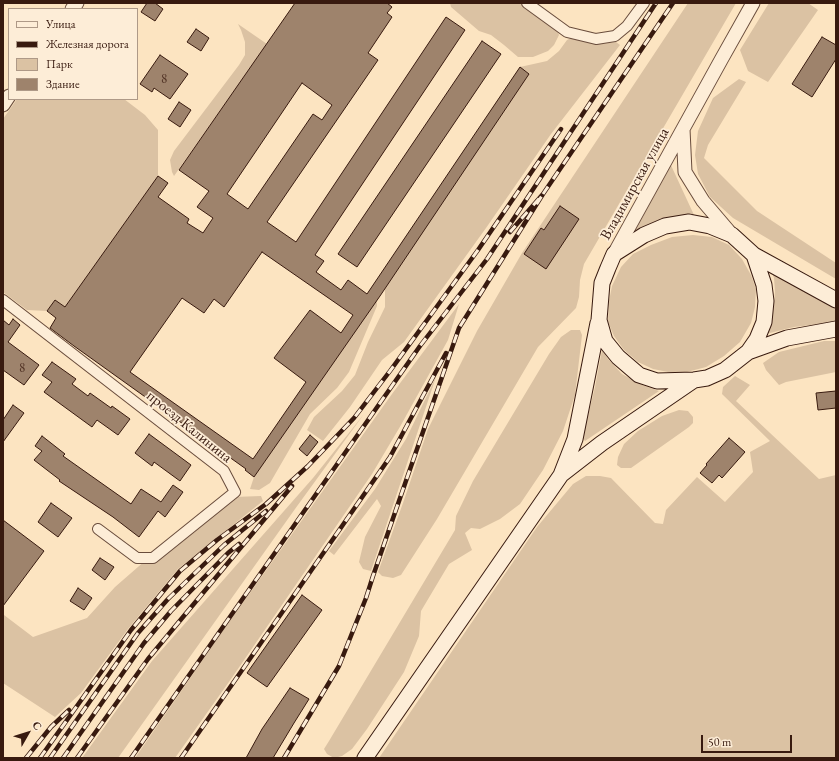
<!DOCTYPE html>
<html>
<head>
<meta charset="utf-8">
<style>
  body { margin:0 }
  #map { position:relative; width:839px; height:761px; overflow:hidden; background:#fce4c1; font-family:"EB Garamond",serif }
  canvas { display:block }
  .frame { position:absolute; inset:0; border:4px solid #381a0f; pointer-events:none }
  .legend { position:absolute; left:8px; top:8px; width:130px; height:92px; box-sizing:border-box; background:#fdedd7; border:1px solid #ae9987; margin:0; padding:5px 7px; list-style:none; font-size:12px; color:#381a0f }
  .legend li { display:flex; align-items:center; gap:8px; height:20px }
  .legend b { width:20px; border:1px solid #ae9987 }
  .north { position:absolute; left:8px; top:713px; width:40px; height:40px; -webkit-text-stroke:3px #fdedd7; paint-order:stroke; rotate:51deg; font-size:11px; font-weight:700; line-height:16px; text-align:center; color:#381a0f }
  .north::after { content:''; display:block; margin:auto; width:14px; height:18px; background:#381a0f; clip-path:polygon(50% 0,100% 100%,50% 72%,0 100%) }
  .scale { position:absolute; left:701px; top:735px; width:91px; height:18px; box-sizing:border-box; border:2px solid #381a0f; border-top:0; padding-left:5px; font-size:12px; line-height:14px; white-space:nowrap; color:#381a0f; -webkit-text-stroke:3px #fdedd7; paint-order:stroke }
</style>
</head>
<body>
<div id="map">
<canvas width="839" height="761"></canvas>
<div class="frame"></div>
<ul class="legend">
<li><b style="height:5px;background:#fdedd7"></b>Улица</li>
<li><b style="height:5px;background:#381a0f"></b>Железная дорога</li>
<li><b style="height:11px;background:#dbc2a3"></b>Парк</li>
<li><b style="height:11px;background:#9e836c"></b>Здание</li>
</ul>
<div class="north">С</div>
<div class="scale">50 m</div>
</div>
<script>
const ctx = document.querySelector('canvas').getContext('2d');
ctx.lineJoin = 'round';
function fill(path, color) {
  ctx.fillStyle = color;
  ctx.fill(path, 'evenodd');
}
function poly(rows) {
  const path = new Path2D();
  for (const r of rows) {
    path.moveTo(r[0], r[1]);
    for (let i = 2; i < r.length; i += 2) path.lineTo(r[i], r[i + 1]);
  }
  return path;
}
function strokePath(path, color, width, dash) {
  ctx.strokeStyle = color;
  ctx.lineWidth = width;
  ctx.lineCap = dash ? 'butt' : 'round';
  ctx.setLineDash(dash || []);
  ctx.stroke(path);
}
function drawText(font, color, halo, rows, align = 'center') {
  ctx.font = font + ' "EB Garamond",serif';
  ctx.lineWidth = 3.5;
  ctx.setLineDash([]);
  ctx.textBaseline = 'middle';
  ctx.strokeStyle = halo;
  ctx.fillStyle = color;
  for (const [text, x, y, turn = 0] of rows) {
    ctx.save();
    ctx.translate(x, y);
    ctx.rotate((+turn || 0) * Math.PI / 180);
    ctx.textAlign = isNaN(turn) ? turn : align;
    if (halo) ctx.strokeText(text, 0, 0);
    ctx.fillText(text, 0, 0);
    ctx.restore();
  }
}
const green = poly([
  [450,3,519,3,556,28,559,35,554,45,548,51,533,57,518,57,504,45,491,35,479,31,451,7],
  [688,3,736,3,584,264,580,280,579,297,576,308,538,347,437,519,401,575,393,578,382,576,378,572,403,503,428,429,477,331,522,253],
  [769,3,808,3,818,10,768,82,748,71,740,50],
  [238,24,267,44,174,176,172,172,170,160,174,151,239,65,245,55,245,42,241,30],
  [573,37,600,44,616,42,620,45,551,134,486,228,404,342,382,360,350,407,323,441,307,430,314,417,342,391,355,375,368,342,385,307,385,288,529,74,520,67,547,61,559,51,567,40],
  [739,79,746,82,708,145,704,158,757,211,836,263,836,279,733,218,710,197,698,174,695,155,698,131,713,98],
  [17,99,124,99,145,115,158,130,158,176,65,307,55,300,47,311,27,310,3,292,3,119],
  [669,161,694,215,674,219,627,235],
  [693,235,712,237,729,245,742,259,751,275,756,289,755,307,751,323,740,342,724,356,706,367,687,372,673,373,653,369,638,362,624,350,614,336,608,322,609,301,612,286,621,267,633,254,651,245,672,237],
  [770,267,836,303,836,322,794,327,766,334,773,313,775,292,774,278],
  [377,300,377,306,349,372,337,388,310,414,270,483,259,490,250,489,254,477],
  [459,304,448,340,401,425,372,474,231,679,175,758,135,758,222,632,392,394],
  [571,330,580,330,582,335,575,395,563,431,543,470,520,504,500,519,480,529,471,528,465,533,472,550,449,564,421,611,419,636,404,672,367,729,352,749,342,756,334,758,327,754,324,749,329,741,455,530,456,516,473,481,549,354,561,337],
  [824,341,836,341,836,372,786,382,779,385,766,370,763,363,779,352],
  [602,350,608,359,622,374,642,385,659,391,585,441,582,437,586,424,595,387],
  [735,376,750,385,736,401,819,479,836,475,836,758,379,758,537,527,573,484,586,476,600,476,611,478,655,523,663,524,666,510,697,477,725,502,753,472,750,452,770,441,722,394,723,387],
  [436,377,371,571,363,569,359,562,365,537,381,506,377,499,334,555,329,551,375,489,406,439],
  [679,410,688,411,693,417,693,423,689,427,631,468,621,468,617,465,618,457,624,444,638,431,662,416],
  [364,414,295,509,118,758,82,758,152,661,313,478],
  [261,496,263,501,178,569,128,629,81,693,55,717,3,683,4,615,33,637,87,618,115,587,154,553,234,497]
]);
const building = poly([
  [147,3,155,3,163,9,155,21,141,12,147,3],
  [295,3,387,3,392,7,387,13,392,17,368,53,378,60,267,222,296,242,446,17,465,30,315,255,324,261,316,272,341,290,348,280,367,294,520,67,529,74,380,296,254,477,245,470,246,469,74,346,50,328,56,318,47,311,55,300,65,307,158,176,168,183,158,197,189,219,187,223,203,233,213,218,197,207,209,191,179,170,295,3],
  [302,83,332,105,322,120,313,114,248,209,227,194,302,83],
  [262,252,353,315,341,333,310,310,274,358,306,382,253,459,130,372,182,298,204,313,214,299,224,307,262,252],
  [196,29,209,38,201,51,187,42,196,29],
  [822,37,836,45,836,59,812,97,792,84,822,37],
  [482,41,501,54,357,267,338,254,482,41],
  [160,55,188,74,170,99,154,88,152,92,140,84,160,55],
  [179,102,191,110,180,127,168,119,179,102],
  [560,206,579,219,546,269,524,254,541,228,544,230,560,206],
  [13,319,20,325,8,342,39,365,24,385,3,370,3,320,9,325,13,319],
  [52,362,76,379,72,384,88,396,90,393,111,408,112,406,130,419,118,435,97,420,92,427,44,392,52,382,42,375,52,362],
  [836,391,836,408,818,410,816,393,836,391],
  [13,405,24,413,3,442,3,420,13,405],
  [149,434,191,465,180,481,154,462,152,466,135,453,149,434],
  [310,435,318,442,307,456,299,449,310,435],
  [42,436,65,454,63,456,131,504,141,489,161,502,173,485,183,492,165,517,158,511,139,537,113,517,59,481,60,480,34,460,42,451,35,446,42,436],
  [729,438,745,452,722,478,719,475,712,483,700,473,707,465,706,464,729,438],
  [51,503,72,518,58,537,38,522,51,503],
  [3,520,44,551,3,606,3,520],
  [100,558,114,567,105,580,92,570,100,558],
  [78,588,92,598,84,610,70,601,78,588],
  [302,595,322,610,267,687,247,673,302,595],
  [290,688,309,699,294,723,273,758,246,758,262,729,290,688]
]);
const minor = poly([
  [527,3,567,32,596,39,615,36,627,26,644,3],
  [3,300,224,471,235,492,153,558,137,558,98,529]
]);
const tertiary = poly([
  [72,9,77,3],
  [3,105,9,96],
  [683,129,685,172,703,201,732,235],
  [614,254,721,60,753,3]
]);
const secondary = poly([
  [689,222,710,226,732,235,754,255,764,285,766,301,764,322,757,339,748,352,725,370,707,378,694,380,657,381,639,375,618,357,605,341,599,320,602,283,608,268,614,254,644,235,665,226,689,222],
  [754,255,836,300],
  [748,352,787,338,836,329],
  [562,474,602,443,694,380],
  [365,758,561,475,575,439,598,323]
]);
const rail = poly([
  [543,194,673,3],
  [26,758,51,727,69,710],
  [40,758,131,630,180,571,217,540,266,504,308,466,354,418,390,371,478,250,561,129],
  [50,758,138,633,168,599,224,545,266,511],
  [63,758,144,643,171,611,228,553,239,544],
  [77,758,148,659,292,486],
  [131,758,420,346,487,259,656,3],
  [181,758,390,457,446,353],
  [284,758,339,666,366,598,373,576,459,328,543,194,510,232]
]);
const numberNames = [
  ["8",164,79],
  ["8",22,368]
];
const streetNames = [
  ["Владимирская улица",635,184,-61],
  ["проезд Калинина",189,427,39]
];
fill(green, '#dbc2a3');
fill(building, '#9e836c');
strokePath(building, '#381a0f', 1);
strokePath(minor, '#694c3c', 12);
strokePath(tertiary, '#694c3c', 15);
strokePath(secondary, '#381a0f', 17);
strokePath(minor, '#fdedd7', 10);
strokePath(tertiary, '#fdedd7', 13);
strokePath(secondary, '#fdedd7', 15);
strokePath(rail, '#381a0f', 4.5);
strokePath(rail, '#fdedd7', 3, [9]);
drawText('13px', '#523426', null, numberNames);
drawText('15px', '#381a0f', '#fdedd7', streetNames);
</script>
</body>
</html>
